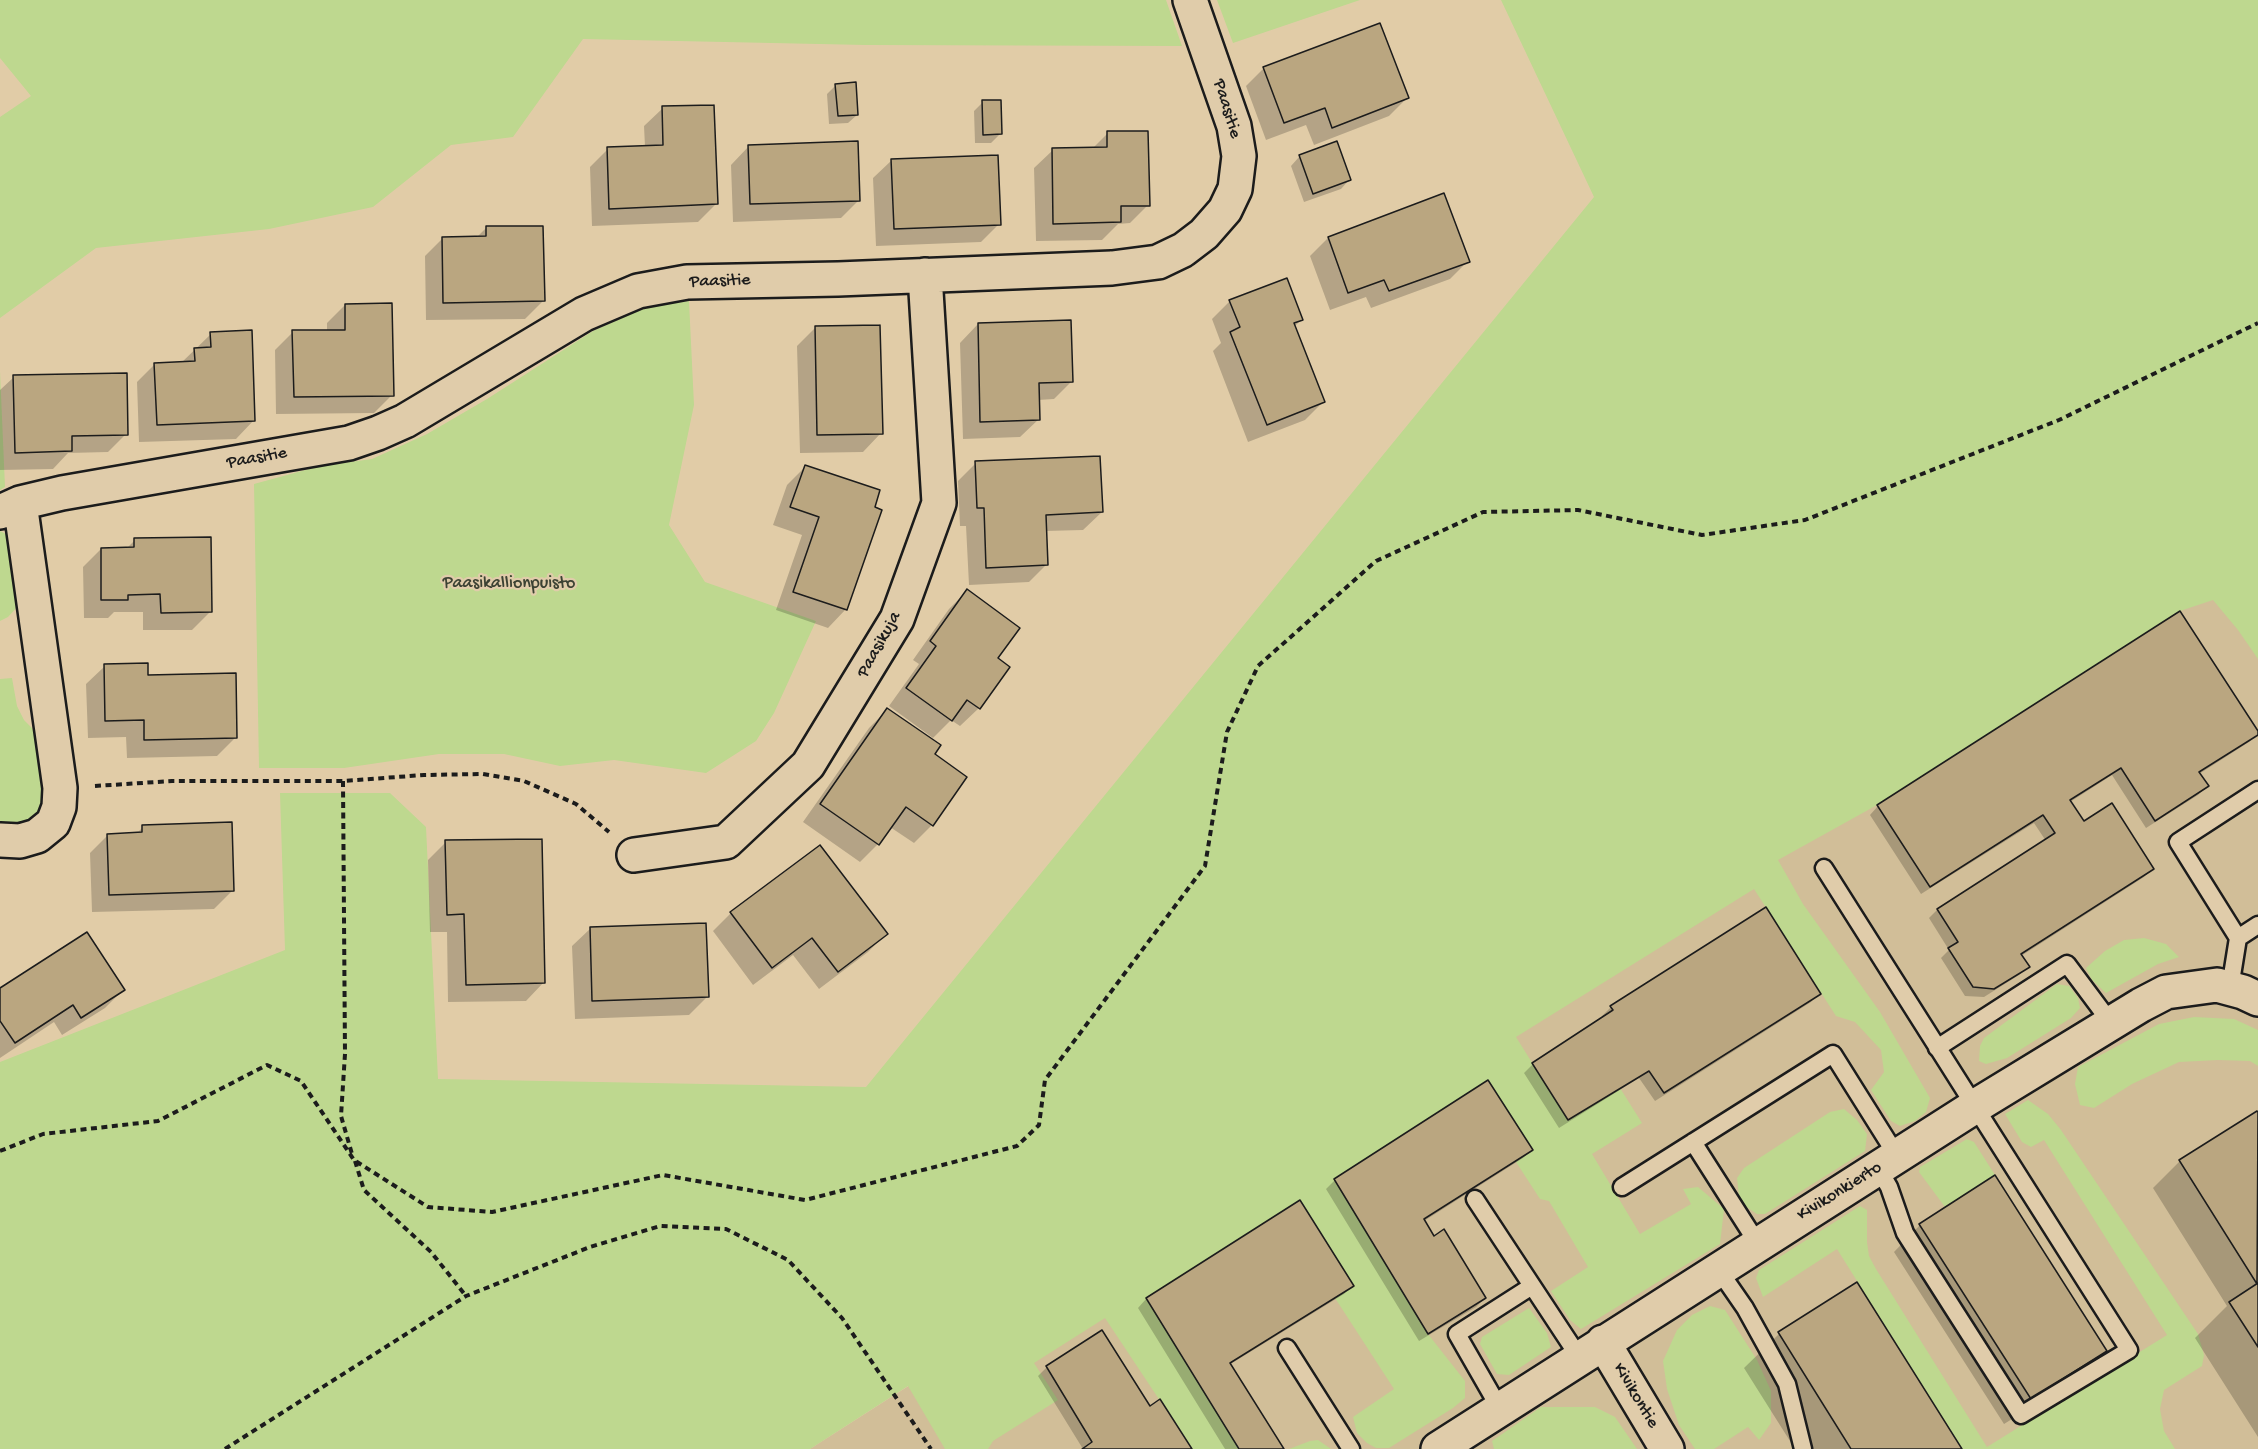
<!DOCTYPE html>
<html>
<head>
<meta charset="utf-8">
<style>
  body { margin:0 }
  canvas { display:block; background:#e1cca7 }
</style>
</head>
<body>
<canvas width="2258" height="1449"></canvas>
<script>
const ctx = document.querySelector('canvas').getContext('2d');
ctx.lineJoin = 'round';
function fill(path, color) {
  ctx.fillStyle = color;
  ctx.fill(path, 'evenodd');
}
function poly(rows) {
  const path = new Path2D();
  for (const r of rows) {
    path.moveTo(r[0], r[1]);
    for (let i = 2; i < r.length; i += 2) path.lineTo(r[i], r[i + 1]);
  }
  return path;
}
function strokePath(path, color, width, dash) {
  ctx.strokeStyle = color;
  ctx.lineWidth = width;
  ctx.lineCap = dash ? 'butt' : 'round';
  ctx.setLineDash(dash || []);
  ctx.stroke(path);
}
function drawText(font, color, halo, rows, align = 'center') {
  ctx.font = font + ' "Gochi Hand",sans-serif';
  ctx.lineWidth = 4.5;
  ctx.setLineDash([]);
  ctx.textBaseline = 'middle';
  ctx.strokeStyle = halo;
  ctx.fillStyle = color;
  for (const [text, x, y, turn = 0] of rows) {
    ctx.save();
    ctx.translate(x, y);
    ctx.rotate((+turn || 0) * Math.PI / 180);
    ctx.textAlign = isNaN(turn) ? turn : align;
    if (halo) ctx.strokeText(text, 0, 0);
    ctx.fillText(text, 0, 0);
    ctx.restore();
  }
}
const built = poly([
  [2205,557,2258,621,2258,1449,810,1449]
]);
const green = poly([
  [0,0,1166,0,1182,46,866,45,583,39,513,137,451,145,373,207,269,229,96,248,0,318,0,117,31,96,0,58],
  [1217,0,1360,0,1233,43],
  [1501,0,2258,0,2258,659,2238,630,2213,600,2180,611,1877,805,1778,860,1803,904,1880,1012,1930,1098,1926,1112,1915,1121,1900,1126,1891,1121,1871,1090,1884,1072,1881,1050,1855,1022,1836,1016,1754,889,1516,1037,1568,1120,1620,1088,1642,1123,1592,1154,1640,1234,1691,1204,1683,1189,1698,1187,1724,1209,1720,1244,1581,1329,1570,1320,1551,1291,1588,1267,1549,1201,1540,1199,1516,1162,1533,1150,1488,1081,1334,1179,1428,1334,1465,1381,1465,1398,1453,1408,1389,1448,1376,1448,1367,1443,1357,1433,1353,1417,1394,1389,1335,1298,1354,1286,1300,1200,1146,1298,1239,1449,1192,1449,1105,1318,1034,1363,1058,1400,993,1441,988,1449,945,1449,908,1386,810,1449,0,1449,0,1062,285,950,280,793,390,793,426,827,438,1079,866,1087,1594,197],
  [689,301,694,405,669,525,705,582,816,621,774,713,756,741,706,773,614,760,560,766,504,754,439,754,344,768,259,768,254,484,320,466,372,459,427,434,487,399,593,331,647,307],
  [0,371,5,487,0,490],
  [0,531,8,535,12,544,20,604,8,617,0,621],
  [12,678,17,706,24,720,36,732,44,794,43,806,28,824,0,827,0,679],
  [2144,938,2166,944,2179,957,2158,964,2106,993,2092,980,2086,968,2105,951,2124,940],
  [2057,984,2069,986,2078,998,2080,1008,2071,1018,2007,1058,1986,1064,1979,1061,1980,1046,1984,1038],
  [2194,1017,2234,1019,2258,1030,2258,1066,2250,1061,2218,1060,2179,1062,2132,1084,2094,1108,2080,1105,2075,1084,2078,1067,2159,1024],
  [2028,1100,2048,1114,2061,1130,2198,1334,2204,1355,2202,1366,2164,1390,2160,1409,2164,1431,2175,1449,1962,1449,1837,1249,1763,1297,1756,1278,1759,1270,1860,1206,1867,1210,1867,1242,1869,1256,1876,1269,1987,1447,2167,1335,2044,1140,2031,1147,2022,1142,2005,1114],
  [1844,1109,1857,1120,1867,1134,1865,1151,1765,1214,1757,1214,1745,1206,1739,1196,1737,1178,1744,1168,1830,1112],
  [1967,1139,1974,1142,1995,1175,1945,1207,1919,1172,1920,1167],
  [1710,1306,1725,1310,1757,1360,1771,1391,1771,1423,1759,1440,1748,1427,1714,1449,1695,1449,1679,1425,1667,1389,1663,1361,1677,1330,1692,1315],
  [1529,1308,1547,1333,1551,1347,1509,1375,1497,1374,1480,1344,1482,1337],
  [1541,1407,1595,1407,1615,1417,1637,1449,1494,1449,1492,1441],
  [1318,1440,1331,1449,1289,1449,1310,1441]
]);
const shadow = poly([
  [1264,68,1407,98,1389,116,1314,145,1306,125,1266,140,1246,86],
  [836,85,857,115,848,123,829,124,827,94],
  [983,102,1000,134,991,143,975,143,974,111],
  [663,108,716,204,698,222,592,226,590,167,608,149,645,147,644,126],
  [1108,133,1148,205,1130,223,1118,224,1102,240,1036,241,1034,168,1053,150,1092,149],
  [1336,143,1349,180,1341,189,1304,202,1291,166,1299,157],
  [749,146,859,200,841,218,733,222,731,165],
  [892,160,999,224,981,242,876,246,873,178],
  [486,228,543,301,525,319,426,320,425,256,443,238,476,238],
  [1328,238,1468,261,1450,279,1371,308,1366,297,1330,310,1310,256],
  [1230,301,1301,320,1294,327,1323,402,1305,420,1248,442,1213,351,1221,343,1212,319],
  [345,305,392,395,374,413,276,414,275,350,293,332,327,332,327,323],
  [978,324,1072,381,1054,399,1038,400,1039,419,1020,437,963,439,960,343],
  [815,328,881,433,863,452,800,453,797,346],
  [211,334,254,420,236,439,139,442,137,382,155,364,181,363],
  [14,377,126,434,108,452,68,453,53,469,0,470,0,390],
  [976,463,1102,512,1083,530,1045,531,1047,564,1029,582,969,585,966,526,960,526,958,481],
  [805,467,846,609,828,628,776,610,802,535,773,525,787,485],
  [135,540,211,611,192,630,143,630,143,612,114,612,108,618,84,618,83,567,101,549,126,549],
  [967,591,996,658,979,708,960,726,951,720,933,738,889,706,919,664,913,660,949,609],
  [105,666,147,676,236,737,217,756,127,758,126,737,88,738,86,684],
  [887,710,932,755,965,777,932,825,914,843,890,827,878,844,860,862,803,822,869,728],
  [2258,733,2249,742,2199,774,2207,786,2198,795,2146,828,2112,775,2070,802,2083,823,2152,869,2144,877,2021,956,2028,967,2019,975,1984,997,1965,996,1941,958,1949,950,1929,918,1937,910,2046,841,2034,823,1921,894,1870,815,1878,806],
  [143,827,232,891,214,909,92,912,90,853,108,835,136,834],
  [446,842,544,982,526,1001,448,1002,447,932,430,932,428,860],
  [820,847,886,934,868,952,819,989,793,955,753,985,713,931,731,913],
  [1765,909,1819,993,1811,1002,1655,1101,1639,1078,1559,1128,1524,1073,1533,1064,1604,1018,1602,1016,1611,1007],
  [591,928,707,997,689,1015,575,1019,572,946],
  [0,990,123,990,105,1008,62,1035,54,1022,0,1058],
  [2257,1113,2258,1115,2258,1437,2195,1338,2227,1306,2153,1188,2180,1161],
  [1532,1150,1523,1158,1424,1221,1434,1238,1485,1298,1476,1307,1419,1341,1326,1189,1335,1180],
  [1300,1202,1352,1286,1344,1294,1229,1365,1282,1449,1225,1449,1138,1308,1146,1299],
  [1920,1225,2105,1351,2078,1378,2004,1424,1894,1252],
  [1857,1284,1961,1449,1795,1449,1744,1368,1779,1334],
  [1047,1367,1149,1408,1190,1449,1083,1449,1038,1376]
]);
const building = poly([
  [1380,23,1409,98,1332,128,1325,108,1284,123,1263,67,1380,23],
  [856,82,858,115,838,116,835,84,856,82],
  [982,100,1001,100,1002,134,983,135,982,100],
  [714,105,718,204,609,209,607,147,663,145,662,106,714,105],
  [1107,131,1148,131,1150,206,1121,206,1121,222,1053,224,1052,148,1107,147,1107,131],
  [858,141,860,201,750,204,748,145,858,141],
  [1337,141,1351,180,1313,194,1299,155,1337,141],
  [998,155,1001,225,894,229,891,159,998,155],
  [1444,193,1470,262,1389,291,1384,280,1348,293,1328,237,1444,193],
  [486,226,543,226,545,301,443,303,442,237,486,236,486,226],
  [1287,278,1303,320,1294,323,1325,402,1267,425,1230,332,1240,327,1229,300,1287,278],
  [392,303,394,396,294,397,292,330,345,330,345,304,392,303],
  [1071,320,1073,382,1039,383,1040,420,980,422,978,323,1071,320],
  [880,325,883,434,817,435,815,326,880,325],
  [252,330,255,421,157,425,154,363,195,361,194,348,211,347,210,332,252,330],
  [127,373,128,435,72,436,72,451,15,453,13,375,127,373],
  [1100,456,1103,512,1046,515,1048,565,986,568,984,508,977,508,975,461,1100,456],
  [805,465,880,490,875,507,882,510,847,610,793,592,819,517,790,507,805,465],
  [211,537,212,612,161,613,160,594,128,595,128,600,101,600,101,548,134,547,134,538,211,537],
  [967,589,1020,628,998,658,1010,667,980,709,967,700,952,721,906,688,936,646,930,641,967,589],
  [2180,611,2258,731,2258,735,2199,772,2209,786,2155,821,2121,768,2070,800,2084,821,2112,803,2154,869,2021,954,2030,967,1994,989,1973,987,1948,948,1958,942,1937,909,2055,833,2043,815,1930,887,1877,805,2180,611],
  [148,663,148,675,236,673,237,738,144,740,144,720,105,721,104,664,148,663],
  [887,708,941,745,935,754,967,777,933,826,906,807,879,845,820,804,887,708],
  [232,822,234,891,109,895,107,834,142,832,142,825,232,822],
  [542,839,545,983,466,985,464,914,447,915,445,840,542,839],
  [820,845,888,934,838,972,812,938,772,968,730,912,820,845],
  [1766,907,1821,994,1664,1093,1649,1071,1568,1120,1532,1063,1613,1010,1610,1006,1766,907],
  [706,923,709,997,592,1001,590,927,706,923],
  [87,932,125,990,81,1018,73,1005,15,1043,0,1021,0,988,87,932],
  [1488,1080,1533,1150,1424,1219,1434,1236,1444,1229,1486,1298,1428,1334,1334,1179,1488,1080],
  [2257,1111,2258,1112,2257,1284,2179,1160,2257,1111],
  [1995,1175,2107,1351,2031,1399,1919,1224,1995,1175],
  [1300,1200,1354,1286,1230,1363,1284,1449,1239,1449,1146,1298,1300,1200],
  [1857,1282,1962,1449,1851,1449,1821,1401,1778,1332,1857,1282],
  [2258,1283,2258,1347,2229,1302,2258,1283],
  [1102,1330,1150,1406,1160,1399,1192,1449,1082,1449,1092,1442,1046,1366,1102,1330]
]);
const path = poly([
  [343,781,345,1054,341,1116,352,1154],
  [95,786,172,781,343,781,424,775,483,774,524,781,576,804,609,832],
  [0,1151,43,1134,158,1121,267,1065,301,1081,354,1160,428,1207,492,1212,663,1175,805,1200,1017,1146,1039,1125,1045,1080,1205,866,1227,732,1258,666,1376,561,1483,512,1578,510,1702,535,1805,520,2059,420,2258,323],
  [355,1161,364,1190,431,1252,466,1296],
  [225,1449,466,1296,590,1247,660,1226,726,1229,788,1260,842,1318,931,1449]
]);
const lane = poly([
  [1824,868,2129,1350,2021,1415,1905,1233,1889,1187,1878,1168],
  [2238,938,2258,925],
  [2230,988,2238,938,2178,842,2258,790],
  [1937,1048,2067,964,2111,1023],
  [1693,1142,1758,1244],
  [1622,1187,1833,1054,1897,1156],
  [1475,1199,1579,1357],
  [1718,1269,1745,1308,1787,1384,1803,1449],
  [1287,1348,1351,1449],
  [1500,1409,1457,1334,1532,1286]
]);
const street = poly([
  [0,512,20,503,62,493,349,443,378,433,405,421,584,314,638,291,687,282,838,279,1112,268,1158,262,1183,250,1204,234,1225,210,1235,189,1239,156,1234,126,1190,0],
  [0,840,20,841,37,836,53,823,59,807,60,788,20,503],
  [634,855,726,842,808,765,897,619,939,503,925,275],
  [1603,1342,1667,1449],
  [1438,1449,1974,1107,2141,1005,2166,992,2217,985,2243,992,2258,999]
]);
const streetNames = [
  ["Paasitie",1226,109,73],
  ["Paasitie",720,282,-2],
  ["Paasitie",257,459,-10],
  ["Paasikuja",880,645,-61],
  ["Kivikonkierto",1840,1192,-32],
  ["Kivikontie",1635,1396,59]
];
const parkNames = [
  ["Paasikallionpuisto",509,584]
];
fill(built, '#d1be98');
fill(green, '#bed88f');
fill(shadow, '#0003');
fill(building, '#baa680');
strokePath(building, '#1c1c1c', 1.5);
strokePath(lane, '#1c1c1c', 21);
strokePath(street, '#1c1c1c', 38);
strokePath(path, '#1c1c1c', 4, [6, 4.5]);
strokePath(lane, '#e0ccaa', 16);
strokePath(street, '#e0ccaa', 33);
drawText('18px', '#1c1c1c', '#e0ccaa', streetNames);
drawText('18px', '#3c4233', '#e0ccaa', parkNames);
</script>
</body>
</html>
